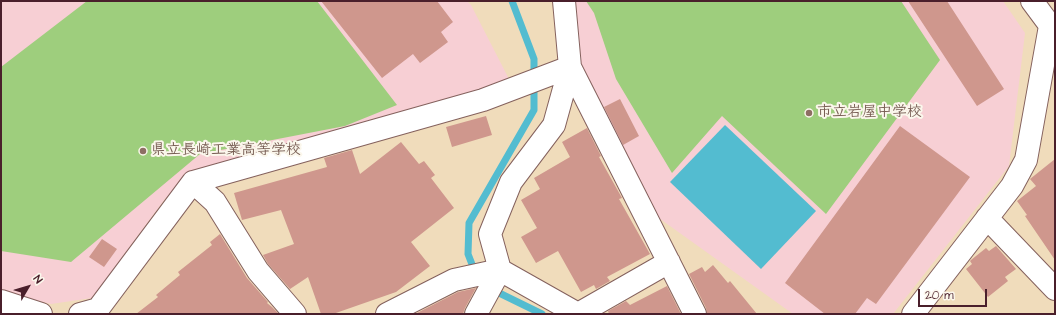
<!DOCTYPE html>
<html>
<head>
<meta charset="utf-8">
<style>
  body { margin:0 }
  #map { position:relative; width:1056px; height:315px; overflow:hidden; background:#f0dcbb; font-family:"Architects Daughter",sans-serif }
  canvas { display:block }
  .frame { position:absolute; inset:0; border:2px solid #4a1f2b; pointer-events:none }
  .north { position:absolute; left:8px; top:267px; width:40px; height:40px; -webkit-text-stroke:3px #fbf7ec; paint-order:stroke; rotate:52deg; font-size:11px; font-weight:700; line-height:16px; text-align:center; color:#4a1f2b }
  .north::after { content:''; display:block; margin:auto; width:14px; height:18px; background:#4a1f2b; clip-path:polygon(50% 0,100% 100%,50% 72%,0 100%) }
  .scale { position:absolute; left:918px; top:289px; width:69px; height:18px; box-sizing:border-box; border:2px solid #4a1f2b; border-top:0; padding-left:5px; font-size:12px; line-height:14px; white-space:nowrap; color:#4a1f2b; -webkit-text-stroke:3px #fbf7ec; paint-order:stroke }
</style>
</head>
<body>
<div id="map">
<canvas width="1056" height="315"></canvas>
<div class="frame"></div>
<div class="north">N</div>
<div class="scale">20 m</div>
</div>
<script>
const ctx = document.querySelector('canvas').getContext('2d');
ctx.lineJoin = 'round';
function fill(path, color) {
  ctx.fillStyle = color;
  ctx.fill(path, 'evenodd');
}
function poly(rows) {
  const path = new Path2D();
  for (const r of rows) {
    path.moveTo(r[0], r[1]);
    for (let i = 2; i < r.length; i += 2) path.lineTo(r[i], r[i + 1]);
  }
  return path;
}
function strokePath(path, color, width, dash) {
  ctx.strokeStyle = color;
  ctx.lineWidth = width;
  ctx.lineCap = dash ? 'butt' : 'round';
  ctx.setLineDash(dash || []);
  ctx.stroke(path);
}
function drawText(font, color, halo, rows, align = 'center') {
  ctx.font = font + ' "Architects Daughter","Klee One",sans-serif';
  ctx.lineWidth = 4;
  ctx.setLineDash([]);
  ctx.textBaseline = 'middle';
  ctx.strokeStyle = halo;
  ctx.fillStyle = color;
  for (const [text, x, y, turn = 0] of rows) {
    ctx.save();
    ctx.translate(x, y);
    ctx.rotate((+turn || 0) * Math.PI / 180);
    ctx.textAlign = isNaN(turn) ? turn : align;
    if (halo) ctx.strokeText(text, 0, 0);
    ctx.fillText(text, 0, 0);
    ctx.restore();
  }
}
const built = poly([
  [1,1,467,1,471,5,510,81,187,177,165,199,92,298,51,304,1,292],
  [571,1,1003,1,1025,33,1009,166,893,314,793,314,656,216,575,60]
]);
const green = poly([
  [87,1,317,1,397,105,345,126,200,154,71,262,1,251,1,67],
  [586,1,901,1,940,60,826,214,722,116,672,173,616,79,594,13]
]);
const water = poly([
  [725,125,816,211,761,269,670,182]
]);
const stream = poly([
  [475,272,468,254,469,223,534,110,534,59,512,1],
  [491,289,542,314]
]);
const building = poly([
  [321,1,437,1,453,22,441,32,448,42,420,63,413,54,382,78],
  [908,1,947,1,1004,89,977,106],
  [620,99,639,136,623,145,604,107],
  [486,116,492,135,452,147,446,127],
  [900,126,970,177,876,304,867,298,855,314,825,314,785,283],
  [587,128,601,156,599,157,622,198,619,199,650,254,607,277,610,281,596,289,594,285,581,292,558,251,536,263,521,237,537,228,521,200,540,189,534,178,570,157,562,142],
  [401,142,419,164,424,161,435,175,431,178,454,208,411,242,430,266,396,292,333,314,321,314,308,277,290,289,268,264,263,255,294,244,281,210,242,220,234,193,327,167,324,158,352,150,360,174],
  [1055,159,1055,260,1025,216,1027,215,1017,201,1036,186,1030,179],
  [220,234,247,278,268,302,267,303,272,307,279,314,136,314,158,297,156,295,180,275,178,272,212,245,210,242],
  [102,239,117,249,104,267,89,257],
  [996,246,1016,269,1005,277,1008,281,988,297,966,269,972,264,970,261,971,260,986,248,989,251],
  [713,265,728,283,730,281,757,314,707,314,706,308,689,274,702,267,705,272],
  [667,286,681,314,609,314,608,311,626,301,630,305],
  [476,288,465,308,463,314,415,314,458,292]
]);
const minor = poly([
  [564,1,570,67,554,125,511,182,490,234,500,270,578,314,669,262],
  [1032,1,1055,32],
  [570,67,695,314],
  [193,182,215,202,258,271,295,314],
  [987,218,1055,289],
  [1,301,41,314],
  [80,314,98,309,193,182,483,100,570,67],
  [387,314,454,280,500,270],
  [476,314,500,270],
  [913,314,1012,186,1026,160,1050,26]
]);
const markers = [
  [809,113,4,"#8d6e63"],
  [143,151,4,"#8d6e63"]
];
const educationNames = [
  ["市立岩屋中学校",817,113],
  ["県立長崎工業高等学校",151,151]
];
fill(built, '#f7cfd4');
fill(green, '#9ece7d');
fill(water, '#53bcd0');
strokePath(stream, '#53bcd0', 7);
fill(building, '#cf978d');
strokePath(minor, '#84615d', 24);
strokePath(minor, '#fff', 22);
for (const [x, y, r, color] of markers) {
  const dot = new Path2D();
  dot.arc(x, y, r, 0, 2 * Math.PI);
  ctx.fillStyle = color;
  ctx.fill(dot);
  strokePath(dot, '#fbf7ec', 1.5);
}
drawText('bold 15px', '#785e54', '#fbf7ec', educationNames, 'left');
</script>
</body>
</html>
